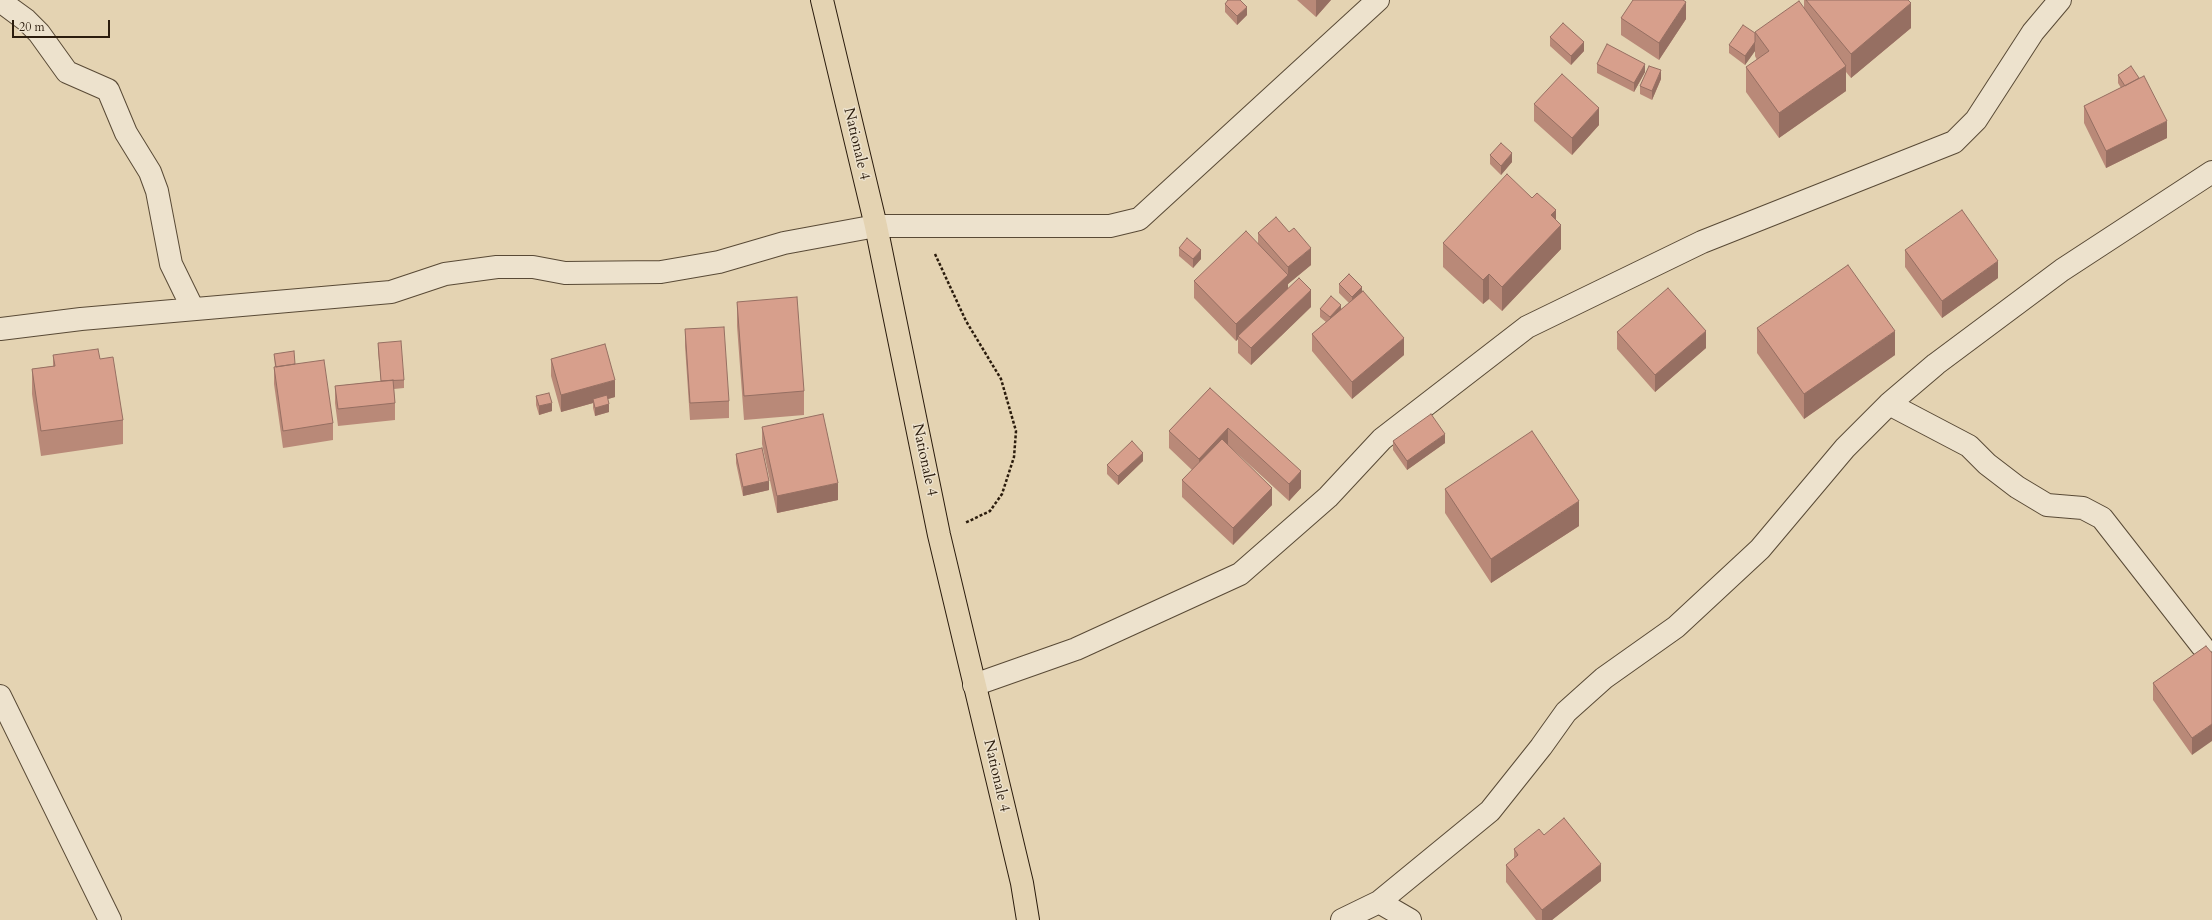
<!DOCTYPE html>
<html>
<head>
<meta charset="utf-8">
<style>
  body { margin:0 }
  #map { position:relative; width:2212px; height:920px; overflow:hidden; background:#e4d3b2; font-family:Cardo,serif }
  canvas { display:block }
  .scale { position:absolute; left:12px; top:20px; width:98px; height:18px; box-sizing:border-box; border:2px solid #2b1c0d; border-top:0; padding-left:5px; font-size:12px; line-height:14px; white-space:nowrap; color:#2b1c0d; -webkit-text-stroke:3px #ede2cd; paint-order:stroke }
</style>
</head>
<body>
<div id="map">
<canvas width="2212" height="920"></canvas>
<div class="scale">20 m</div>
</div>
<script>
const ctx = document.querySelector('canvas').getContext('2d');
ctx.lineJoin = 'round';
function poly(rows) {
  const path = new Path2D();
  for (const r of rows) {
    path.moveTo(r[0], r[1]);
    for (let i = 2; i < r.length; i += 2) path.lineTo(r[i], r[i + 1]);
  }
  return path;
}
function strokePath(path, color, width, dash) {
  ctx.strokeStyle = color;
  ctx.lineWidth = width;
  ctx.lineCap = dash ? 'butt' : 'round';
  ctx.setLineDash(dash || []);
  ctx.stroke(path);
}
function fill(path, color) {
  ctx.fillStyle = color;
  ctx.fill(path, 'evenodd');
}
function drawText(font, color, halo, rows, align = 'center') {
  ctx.font = font + ' Cardo,serif';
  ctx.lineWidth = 3;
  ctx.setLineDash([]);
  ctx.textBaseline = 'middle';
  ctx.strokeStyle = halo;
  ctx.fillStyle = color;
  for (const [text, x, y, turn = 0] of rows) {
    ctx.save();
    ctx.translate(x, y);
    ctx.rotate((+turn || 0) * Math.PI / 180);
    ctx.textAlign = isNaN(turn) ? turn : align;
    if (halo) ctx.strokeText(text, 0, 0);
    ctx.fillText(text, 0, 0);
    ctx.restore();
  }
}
const path = poly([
  [935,254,966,321,1001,379,1016,431,1014,457,1002,494,990,511,965,523]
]);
const minor = poly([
  [0,1,26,20,39,33,67,72,108,90,126,133,150,172,157,191,171,264,193,309],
  [0,329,81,319,391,292,445,274,497,267,533,267,565,273,661,272,719,262,784,243,876,226,1110,226,1139,219,1378,0],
  [1889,404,1969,446,1987,464,2017,487,2047,505,2083,508,2102,518,2202,646],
  [974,685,1076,649,1240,574,1328,497,1382,439,1527,327,1702,242,1954,142,1976,120,2033,32,2060,0],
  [0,696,110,920],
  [1379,902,1410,920],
  [1342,920,1379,902,1490,811,1541,747,1566,712,1604,678,1676,627,1760,549,1845,448,1889,404,1936,364,2062,270,2212,172]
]);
const trunk = poly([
  [822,0,876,226,939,535,1022,883,1028,920]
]);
const wall = poly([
  [1297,0,1331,0,1316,17],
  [1804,0,1908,0,1911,28,1851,78,1846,72,1846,91,1779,138,1746,92,1746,67,1757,60,1755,56,1755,51,1745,65,1729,53,1729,45,1755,33,1804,9],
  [1225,4,1247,15,1237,25,1225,12],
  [1621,18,1686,19,1659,60,1621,35],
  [1550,37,1584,51,1571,65,1550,46],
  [1597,64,1645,72,1634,92,1597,73],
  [2118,75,2167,138,2106,168,2084,123,2084,106,2121,88,2118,83],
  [1661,79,1652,100,1640,94,1640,86],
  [1534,104,1599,125,1572,155,1534,121],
  [1490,155,1512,162,1501,175,1490,164],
  [1556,220,1561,249,1502,311,1489,299,1483,304,1443,267,1443,243],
  [1258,233,1311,265,1288,284,1288,288,1311,307,1251,365,1238,353,1238,339,1236,341,1194,298,1194,281,1258,243],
  [1179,248,1201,259,1193,268,1179,256],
  [1905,250,1998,278,1942,318,1905,267],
  [1339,284,1362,292,1404,355,1352,399,1312,351,1312,334,1326,322,1320,317,1320,309,1341,309,1349,303,1339,293],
  [737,302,804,391,804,415,744,420,737,326],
  [1757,328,1895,355,1804,419,1757,353],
  [685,329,729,401,729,418,690,420,685,346],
  [1617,332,1706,348,1655,392,1617,349],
  [378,343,404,380,404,388,394,389,395,403,395,420,338,426,335,403,335,386,381,381,378,352],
  [274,354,295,364,333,423,333,440,283,448,274,384,274,367,275,367],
  [53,355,100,359,123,420,123,444,41,456,32,394,32,369,53,366],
  [551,359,615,397,608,399,609,412,595,416,593,408,593,403,561,412,551,376],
  [1210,388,1301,488,1289,501,1228,445,1272,505,1233,545,1182,497,1182,480,1192,470,1169,448,1169,431],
  [536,396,552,411,539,415,536,405],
  [762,427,838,500,777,513,762,444],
  [1393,441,1445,443,1407,470,1393,450],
  [736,454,769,490,743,496,736,463],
  [1143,461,1118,485,1107,474,1107,465],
  [1445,489,1579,526,1491,583,1445,513],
  [2206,646,2192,755,2153,700,2153,683],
  [1544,835,1601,881,1552,920,1536,920,1506,882,1506,865,1514,858,1514,849]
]);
const shadedWall = poly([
  [1316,0,1331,0,1316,17],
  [1686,2,1686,19,1659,60,1659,43],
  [1911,3,1911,28,1851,78,1851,54],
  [1247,7,1247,15,1237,25,1237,16],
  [1584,42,1584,51,1571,65,1571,56],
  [1755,42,1755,51,1745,65,1745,56],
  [1645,64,1645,72,1634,92,1634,83],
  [1846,66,1846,91,1779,138,1779,113],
  [1661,70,1661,79,1652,100,1652,91],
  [1599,108,1599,125,1572,155,1572,138],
  [2167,121,2167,138,2106,168,2106,151],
  [1512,153,1512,162,1501,175,1501,166],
  [1556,210,1556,230,1561,225,1561,249,1502,311,1502,287,1551,215],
  [1311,248,1311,265,1288,284,1288,292,1238,336,1238,339,1236,341,1236,324,1288,275,1288,267],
  [1201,250,1201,259,1193,268,1193,259],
  [1998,261,1998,278,1942,318,1942,301],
  [1489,274,1489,299,1483,304,1483,280],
  [1362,287,1362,296,1352,306,1352,297],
  [1311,290,1311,307,1251,365,1251,348],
  [1341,305,1341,314,1330,326,1330,317],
  [1706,331,1706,348,1655,392,1655,375],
  [1895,331,1895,355,1804,419,1804,394],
  [1404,338,1404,355,1352,399,1352,382],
  [615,380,615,397,594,403,593,399,593,403,561,412,561,395],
  [552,403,552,411,539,415,539,406],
  [609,404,609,412,595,416,595,408],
  [1228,428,1228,445,1199,476,1199,459],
  [1445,434,1445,443,1407,470,1407,461],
  [1143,453,1143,461,1118,485,1118,476],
  [1301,471,1301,488,1289,501,1289,484],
  [769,481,769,490,743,496,743,487],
  [838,483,838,500,777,513,777,496],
  [1272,488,1272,505,1233,545,1233,528],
  [1579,501,1579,526,1491,583,1491,559],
  [2212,724,2212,741,2192,755,2192,738],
  [1601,864,1601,881,1552,920,1542,920,1542,910]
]);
const building = poly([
  [1228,0,1240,0,1247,7,1237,16,1225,4,1228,0],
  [1633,0,1683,0,1686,2,1659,43,1621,18,1633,0],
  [1806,0,1908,0,1911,3,1851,54,1806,0],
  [1799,1,1846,66,1779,113,1746,67,1769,51,1755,32,1799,1],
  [1563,23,1584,42,1571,56,1550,37,1563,23],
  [1743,25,1755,33,1755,42,1745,56,1729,45,1743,25],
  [1607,44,1645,64,1634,83,1597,64,1607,44],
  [1649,66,1661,70,1652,91,1640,86,1649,66],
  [2131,66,2139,78,2125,86,2118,75,2131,66],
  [1562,74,1599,108,1572,138,1534,104,1562,74],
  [2144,76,2167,121,2106,151,2084,106,2144,76],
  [1501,143,1512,153,1501,166,1490,155,1501,143],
  [1507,174,1532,198,1537,193,1556,210,1551,215,1561,225,1502,287,1489,274,1483,280,1443,243,1507,174],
  [1962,210,1998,261,1942,301,1905,250,1962,210],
  [1276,217,1289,232,1294,228,1311,248,1288,267,1258,233,1276,217],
  [1246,231,1288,275,1236,324,1194,281,1246,231],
  [1187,238,1201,250,1193,259,1179,248,1187,238],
  [1848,265,1895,331,1804,394,1757,328,1848,265],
  [1349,274,1362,287,1352,297,1339,284,1349,274],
  [1299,278,1311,290,1251,348,1238,336,1299,278],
  [1668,288,1706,331,1655,375,1617,332,1668,288],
  [1363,291,1404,338,1352,382,1312,334,1363,291],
  [1331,296,1341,305,1330,317,1320,309,1331,296],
  [797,297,804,391,744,396,737,302,797,297],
  [724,327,729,401,690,403,685,329,724,327],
  [401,341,404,380,381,381,378,343,401,341],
  [605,344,615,380,561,395,551,359,605,344],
  [98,349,100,359,113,357,123,420,41,431,32,369,55,366,53,355,98,349],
  [294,351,295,364,276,367,274,354,294,351],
  [324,360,333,423,283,431,274,367,324,360],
  [393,380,395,403,338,409,335,386,393,380],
  [1210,388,1301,471,1289,484,1228,428,1199,459,1169,431,1210,388],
  [549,393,552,403,539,406,536,396,549,393],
  [607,395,609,404,595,408,593,399,607,395],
  [823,414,838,483,777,496,762,427,823,414],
  [1431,414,1445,434,1407,461,1393,441,1431,414],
  [1532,431,1579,501,1491,559,1445,489,1532,431],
  [1222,439,1272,488,1233,528,1182,480,1222,439],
  [1132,441,1143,453,1118,476,1107,465,1132,441],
  [762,448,769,481,743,487,736,454,762,448],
  [2206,646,2212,653,2212,724,2192,738,2153,683,2206,646],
  [1564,818,1601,864,1542,910,1506,865,1518,855,1514,849,1539,829,1544,835,1564,818]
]);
const streetNames = [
  ["Nationale 4",856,144,77],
  ["Nationale 4",924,460,78],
  ["Nationale 4",996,776,77]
];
strokePath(minor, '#594a36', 24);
strokePath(trunk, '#2b1c0d', 24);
strokePath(path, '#2b1c0d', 2.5, [3, 2]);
strokePath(minor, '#ede2cd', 22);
strokePath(trunk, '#e4d3b2', 22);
fill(wall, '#b98978');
fill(shadedWall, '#966f62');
fill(building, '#d79f8c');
strokePath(building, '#966f62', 1);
drawText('15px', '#2b1c0d', '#ede2cd', streetNames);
</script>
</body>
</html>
